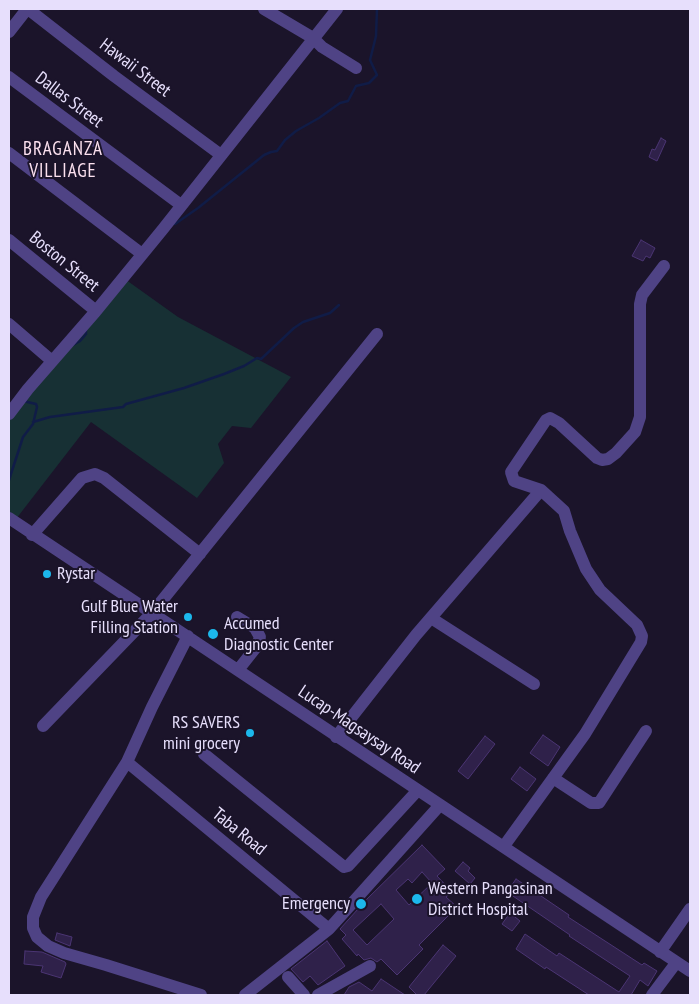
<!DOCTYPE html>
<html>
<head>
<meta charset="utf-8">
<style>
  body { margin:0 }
  #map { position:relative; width:699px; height:1004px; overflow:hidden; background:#1b142a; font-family:"PT Sans Narrow",sans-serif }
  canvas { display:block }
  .frame { position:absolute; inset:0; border:10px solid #e7dffc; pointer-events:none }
</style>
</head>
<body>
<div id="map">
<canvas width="699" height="1004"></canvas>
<div class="frame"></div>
</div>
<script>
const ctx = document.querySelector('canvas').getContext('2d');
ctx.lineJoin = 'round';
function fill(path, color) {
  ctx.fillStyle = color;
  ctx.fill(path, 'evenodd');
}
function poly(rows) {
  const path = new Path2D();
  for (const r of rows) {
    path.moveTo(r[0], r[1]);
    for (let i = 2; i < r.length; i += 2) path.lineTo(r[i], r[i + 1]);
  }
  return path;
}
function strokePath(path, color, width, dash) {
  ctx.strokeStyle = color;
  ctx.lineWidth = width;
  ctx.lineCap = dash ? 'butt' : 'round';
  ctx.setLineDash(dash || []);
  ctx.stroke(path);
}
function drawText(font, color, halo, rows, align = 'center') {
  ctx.font = font + ' "PT Sans Narrow",sans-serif';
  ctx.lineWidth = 4;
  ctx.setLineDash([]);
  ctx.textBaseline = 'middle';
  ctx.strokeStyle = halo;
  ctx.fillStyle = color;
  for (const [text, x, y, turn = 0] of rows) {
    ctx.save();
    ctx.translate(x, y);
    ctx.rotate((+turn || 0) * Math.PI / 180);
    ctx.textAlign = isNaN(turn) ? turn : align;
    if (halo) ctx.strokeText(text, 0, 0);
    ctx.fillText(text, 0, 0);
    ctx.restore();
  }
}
const green = poly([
  [122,277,178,317,291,377,251,428,232,426,218,444,224,463,197,498,91,422,16,519,9,513,9,414]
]);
const stream = poly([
  [175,224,198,208,264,155,271,152,277,151,285,140,296,131,319,118,340,103,348,101,356,86,369,83,377,75,370,60,376,36,377,9],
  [73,345,80,341,86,334,86,329],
  [33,422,50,417,123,407,126,404,184,388,224,374,244,366,257,358,261,359,294,328,303,322,330,313,339,305],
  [9,480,23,437,33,424,37,407,36,404,23,401]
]);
const building = poly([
  [661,138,666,141,657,161,649,157,652,149,655,150,661,138],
  [641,240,655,248,650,258,646,256,643,261,632,256,641,240],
  [543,735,560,747,548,766,530,753,543,735],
  [485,736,495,744,468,779,458,771,485,736],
  [520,767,536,779,527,791,511,779,520,767],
  [422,845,445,869,437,876,452,892,446,897,457,907,419,945,423,949,397,975,381,959,377,962,371,958,364,960,358,954,357,956,342,939,346,935,340,929,367,899,422,845],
  [422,872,432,883,409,905,396,890,408,879,412,883,422,872],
  [381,904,394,919,367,945,353,930,381,904],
  [463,862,470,868,468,871,475,878,470,884,455,871,463,862],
  [516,879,569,915,568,917,642,965,644,963,657,971,648,986,640,980,631,995,589,995,546,967,545,969,516,949,525,934,557,956,559,953,619,992,630,976,569,936,570,935,507,892,516,879],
  [510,913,520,921,512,931,502,924,510,913],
  [57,933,72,937,70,946,55,940,57,933],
  [327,941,345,966,318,985,310,976,303,982,291,969,327,941],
  [443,945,456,956,424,995,417,995,409,987,443,945],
  [25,951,42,952,65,962,66,964,61,978,41,972,43,966,24,964,25,951],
  [381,979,405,995,344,995,349,987,359,982,372,991,381,979]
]);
const minor = poly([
  [28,9,114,76,221,155],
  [264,9,313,38,322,47,356,68],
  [9,32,27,9],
  [9,77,181,205],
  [9,153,142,254],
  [9,240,96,311],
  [9,324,52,361],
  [9,414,28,389,96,311,163,229,337,9],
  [9,518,690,971],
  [32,535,82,478,95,474,104,478,200,554],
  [237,617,255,628,260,637,257,646,238,670],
  [431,618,534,684],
  [188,636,152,707,127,762,41,897,33,917,33,928,37,937,48,946,64,953,106,965,201,995],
  [43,726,152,613,377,334],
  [336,737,416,635,541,490],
  [204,754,344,867,348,866,418,790],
  [127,762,329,929],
  [553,778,591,803,599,803,646,731],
  [504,846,585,734,641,642,642,636,637,625,600,590,586,569,570,531,564,511,541,490,514,481,511,472,546,420,550,418,559,423,597,458,602,460,608,459,616,453,635,432,640,417,640,304,642,295,664,266],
  [660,952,690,909],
  [288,977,304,995],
  [245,995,329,929,440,805],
  [318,995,370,966],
  [652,995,676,963]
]);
const markers = [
  [47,574,5,"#1cb8ec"],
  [188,617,5,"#1cb8ec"],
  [213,634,6,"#1cb8ec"],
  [250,733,5,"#1cb8ec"],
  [417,899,6,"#1cb8ec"],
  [361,904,6,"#1cb8ec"]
];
const streetNames = [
  ["Hawaii Street",135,68,37],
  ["Dallas Street",69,100,37],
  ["Boston Street",64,262,39],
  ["Lucap-Magsaysay Road",359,730,34],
  ["Taba Road",239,832,39]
];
const poiNames = [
  ["Rystar",57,574],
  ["Gulf Blue Water",178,607,"right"],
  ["Filling Station",178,628,"right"],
  ["Accumed",224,624],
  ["Diagnostic Center",224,645],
  ["RS SAVERS",240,723,"right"],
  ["mini grocery",240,744,"right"],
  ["Western Pangasinan",428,889],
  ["District Hospital",428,910],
  ["Emergency",350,904,"right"]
];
const neighbourhoodNames = [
  ["BRAGANZA",63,150],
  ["VILLIAGE",63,172]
];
fill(green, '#173034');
strokePath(stream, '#101c47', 2.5);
fill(building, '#2f214a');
strokePath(building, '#4b3573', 1);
strokePath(minor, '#4f4385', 12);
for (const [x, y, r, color] of markers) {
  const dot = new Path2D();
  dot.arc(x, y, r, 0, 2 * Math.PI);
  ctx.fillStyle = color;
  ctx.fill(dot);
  strokePath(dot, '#1b142a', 2);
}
drawText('18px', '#e7dffc', '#1b142a', streetNames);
drawText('18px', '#e7dffc', '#1b142a', poiNames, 'left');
ctx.letterSpacing = '1px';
drawText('19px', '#fce1ef', '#1b142a', neighbourhoodNames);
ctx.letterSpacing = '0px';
</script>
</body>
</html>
